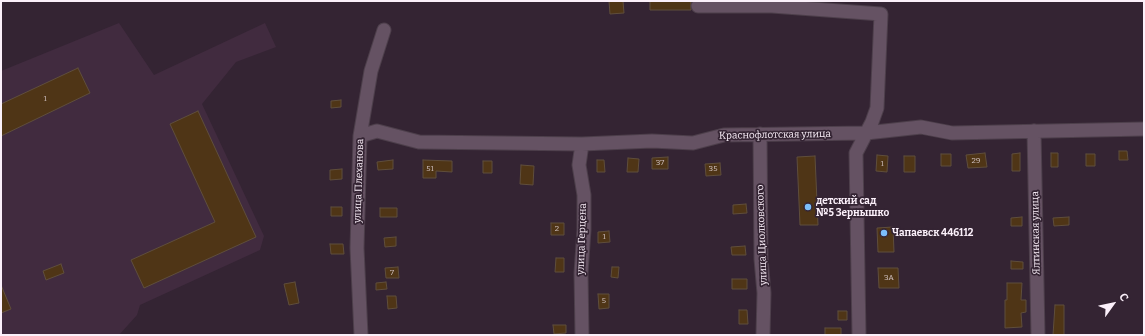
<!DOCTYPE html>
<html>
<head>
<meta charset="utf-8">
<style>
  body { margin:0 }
  #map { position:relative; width:1145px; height:336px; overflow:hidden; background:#342433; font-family:Bitter,serif }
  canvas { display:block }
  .frame { position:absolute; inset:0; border:2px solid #fbf0fa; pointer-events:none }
  .north { position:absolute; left:1093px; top:284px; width:40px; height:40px; -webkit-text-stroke:3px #342433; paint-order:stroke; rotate:57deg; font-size:11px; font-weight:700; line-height:16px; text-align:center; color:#fbf0fa }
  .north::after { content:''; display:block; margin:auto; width:14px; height:18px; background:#fbf0fa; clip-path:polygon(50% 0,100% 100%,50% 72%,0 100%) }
</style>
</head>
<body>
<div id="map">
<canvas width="1145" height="336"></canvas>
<div class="frame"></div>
<div class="north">С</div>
</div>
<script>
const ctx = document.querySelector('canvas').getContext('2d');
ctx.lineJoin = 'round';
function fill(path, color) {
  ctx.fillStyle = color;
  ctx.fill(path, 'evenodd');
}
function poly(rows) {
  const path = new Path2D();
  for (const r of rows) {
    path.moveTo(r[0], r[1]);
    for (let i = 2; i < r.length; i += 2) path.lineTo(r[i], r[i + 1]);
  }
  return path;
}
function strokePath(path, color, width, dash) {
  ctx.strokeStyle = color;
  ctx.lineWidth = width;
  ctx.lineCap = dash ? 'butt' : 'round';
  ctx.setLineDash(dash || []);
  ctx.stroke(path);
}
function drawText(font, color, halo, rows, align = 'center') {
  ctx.font = font + ' Bitter,serif';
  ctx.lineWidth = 3.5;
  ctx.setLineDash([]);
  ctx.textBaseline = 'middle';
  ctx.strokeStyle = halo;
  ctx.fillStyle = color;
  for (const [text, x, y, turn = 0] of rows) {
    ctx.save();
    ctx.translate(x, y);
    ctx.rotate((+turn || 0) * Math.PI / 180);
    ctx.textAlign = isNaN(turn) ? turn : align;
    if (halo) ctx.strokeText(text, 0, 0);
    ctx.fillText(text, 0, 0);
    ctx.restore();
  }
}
const built = poly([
  [119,23,154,75,265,23,276,47,236,62,202,104,264,236,260,250,140,305,137,315,119,335,1,335,1,71]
]);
const building = poly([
  [609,1,623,1,624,13,610,14,609,1],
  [650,1,691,1,691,10,650,10,650,1],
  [78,68,90,93,1,136,1,104,78,68],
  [341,100,341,107,331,108,331,101,341,100],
  [198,111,256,237,144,288,131,260,215,222,170,124,198,111],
  [1119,151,1127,151,1128,160,1119,160,1119,151],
  [985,153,987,167,968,168,966,155,985,153],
  [1020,153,1020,171,1012,171,1012,154,1020,153],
  [1051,153,1058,153,1058,167,1051,167,1051,153],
  [941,154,951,154,951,166,941,166,941,154],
  [1086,154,1095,154,1095,166,1086,166,1086,154],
  [877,155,888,156,887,172,876,171,877,155],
  [815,156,818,225,800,225,797,157,815,156],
  [904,156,915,156,915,172,904,172,904,156],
  [668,157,668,169,652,169,652,158,668,157],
  [628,158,639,159,638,172,627,172,628,158],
  [393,160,393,169,378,170,377,162,393,160],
  [423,160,452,161,452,172,436,171,436,178,423,178,423,160],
  [597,160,604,160,605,172,597,172,597,160],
  [483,161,492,161,492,173,483,173,483,161],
  [720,163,721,175,706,176,705,164,720,163],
  [521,165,534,166,533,185,520,184,521,165],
  [342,169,342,179,330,180,330,170,342,169],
  [746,204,747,213,733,214,733,205,746,204],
  [331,207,342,207,342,216,331,216,331,207],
  [380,208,397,208,397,217,380,217,380,208],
  [1022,217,1022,226,1011,226,1011,218,1022,217],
  [1069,217,1069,225,1054,226,1053,218,1069,217],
  [551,223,564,223,564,235,551,235,551,223],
  [893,227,894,252,878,252,877,228,893,227],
  [609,231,610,242,598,243,598,232,609,231],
  [396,237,396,246,385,247,384,238,396,237],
  [330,244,343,244,344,254,331,254,330,244],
  [745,246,746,255,732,255,731,247,745,246],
  [556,258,564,258,564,272,555,272,556,258],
  [1011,261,1023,262,1023,269,1011,269,1011,261],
  [61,264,64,273,46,280,43,271,61,264],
  [398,267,399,278,386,278,385,268,398,267],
  [612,267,619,267,618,278,611,277,612,267],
  [878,268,898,268,899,288,879,288,878,268],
  [732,279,747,279,747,289,732,289,732,279],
  [295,282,299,303,289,305,284,284,295,282],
  [386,282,387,289,376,290,376,283,386,282],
  [1007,283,1022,283,1021,300,1026,300,1026,312,1021,313,1022,327,1005,328,1005,300,1007,300,1007,283],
  [1,285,11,309,1,313,1,285],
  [598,294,609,294,609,308,599,309,598,294],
  [387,296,396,296,397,308,388,309,387,296],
  [1055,305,1064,305,1064,335,1053,335,1055,305],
  [739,310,747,310,748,324,739,324,739,310],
  [838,311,847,311,847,320,838,320,838,311],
  [553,325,566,325,566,333,554,334,553,325],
  [825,328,841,328,841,335,825,335,825,328]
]);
const minor = poly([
  [698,6,772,6,881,14,877,108,872,122,856,153,859,335],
  [1034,131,1038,335],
  [760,134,761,259,764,293,763,335],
  [360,136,377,131,419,142,582,144,652,141,693,143,724,135,866,133,921,127,952,133,1144,129],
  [582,144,579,165,584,195,584,230,581,273,582,335],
  [361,335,357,248,360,136,371,71,384,30]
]);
const markers = [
  [808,207,4,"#7cbef9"],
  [884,233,4,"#7cbef9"]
];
const numberNames = [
  ["1",45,99],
  ["29",976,161],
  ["37",660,163],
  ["1",882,164],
  ["51",430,169],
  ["35",713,169],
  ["2",557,229],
  ["1",604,237],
  ["7",392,273],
  ["3А",889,278],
  ["5",604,301]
];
const streetNames = [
  ["Краснофлотская улица",775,135,-1],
  ["улица Плеханова",359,181,-88],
  ["Ялтинская улица",1036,233,-91],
  ["улица Циолковского",762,235,-92],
  ["улица Герцена",582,239,-88]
];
const poiNames = [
  ["детский сад",816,201],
  ["№5 Зернышко",816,213],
  ["Чапаевск 446112",892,233]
];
fill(built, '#412b3f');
fill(building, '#4f3516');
strokePath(building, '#5f4e3c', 1);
strokePath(minor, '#4d3f4b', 15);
strokePath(minor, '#655263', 13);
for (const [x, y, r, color] of markers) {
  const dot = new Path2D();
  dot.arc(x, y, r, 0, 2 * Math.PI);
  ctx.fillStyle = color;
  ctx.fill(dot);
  strokePath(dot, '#342433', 1.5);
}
drawText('8px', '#d0c1c1', null, numberNames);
drawText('10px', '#fbf0fa', '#342433', streetNames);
drawText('bold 10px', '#fbf0fa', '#342433', poiNames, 'left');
</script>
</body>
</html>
